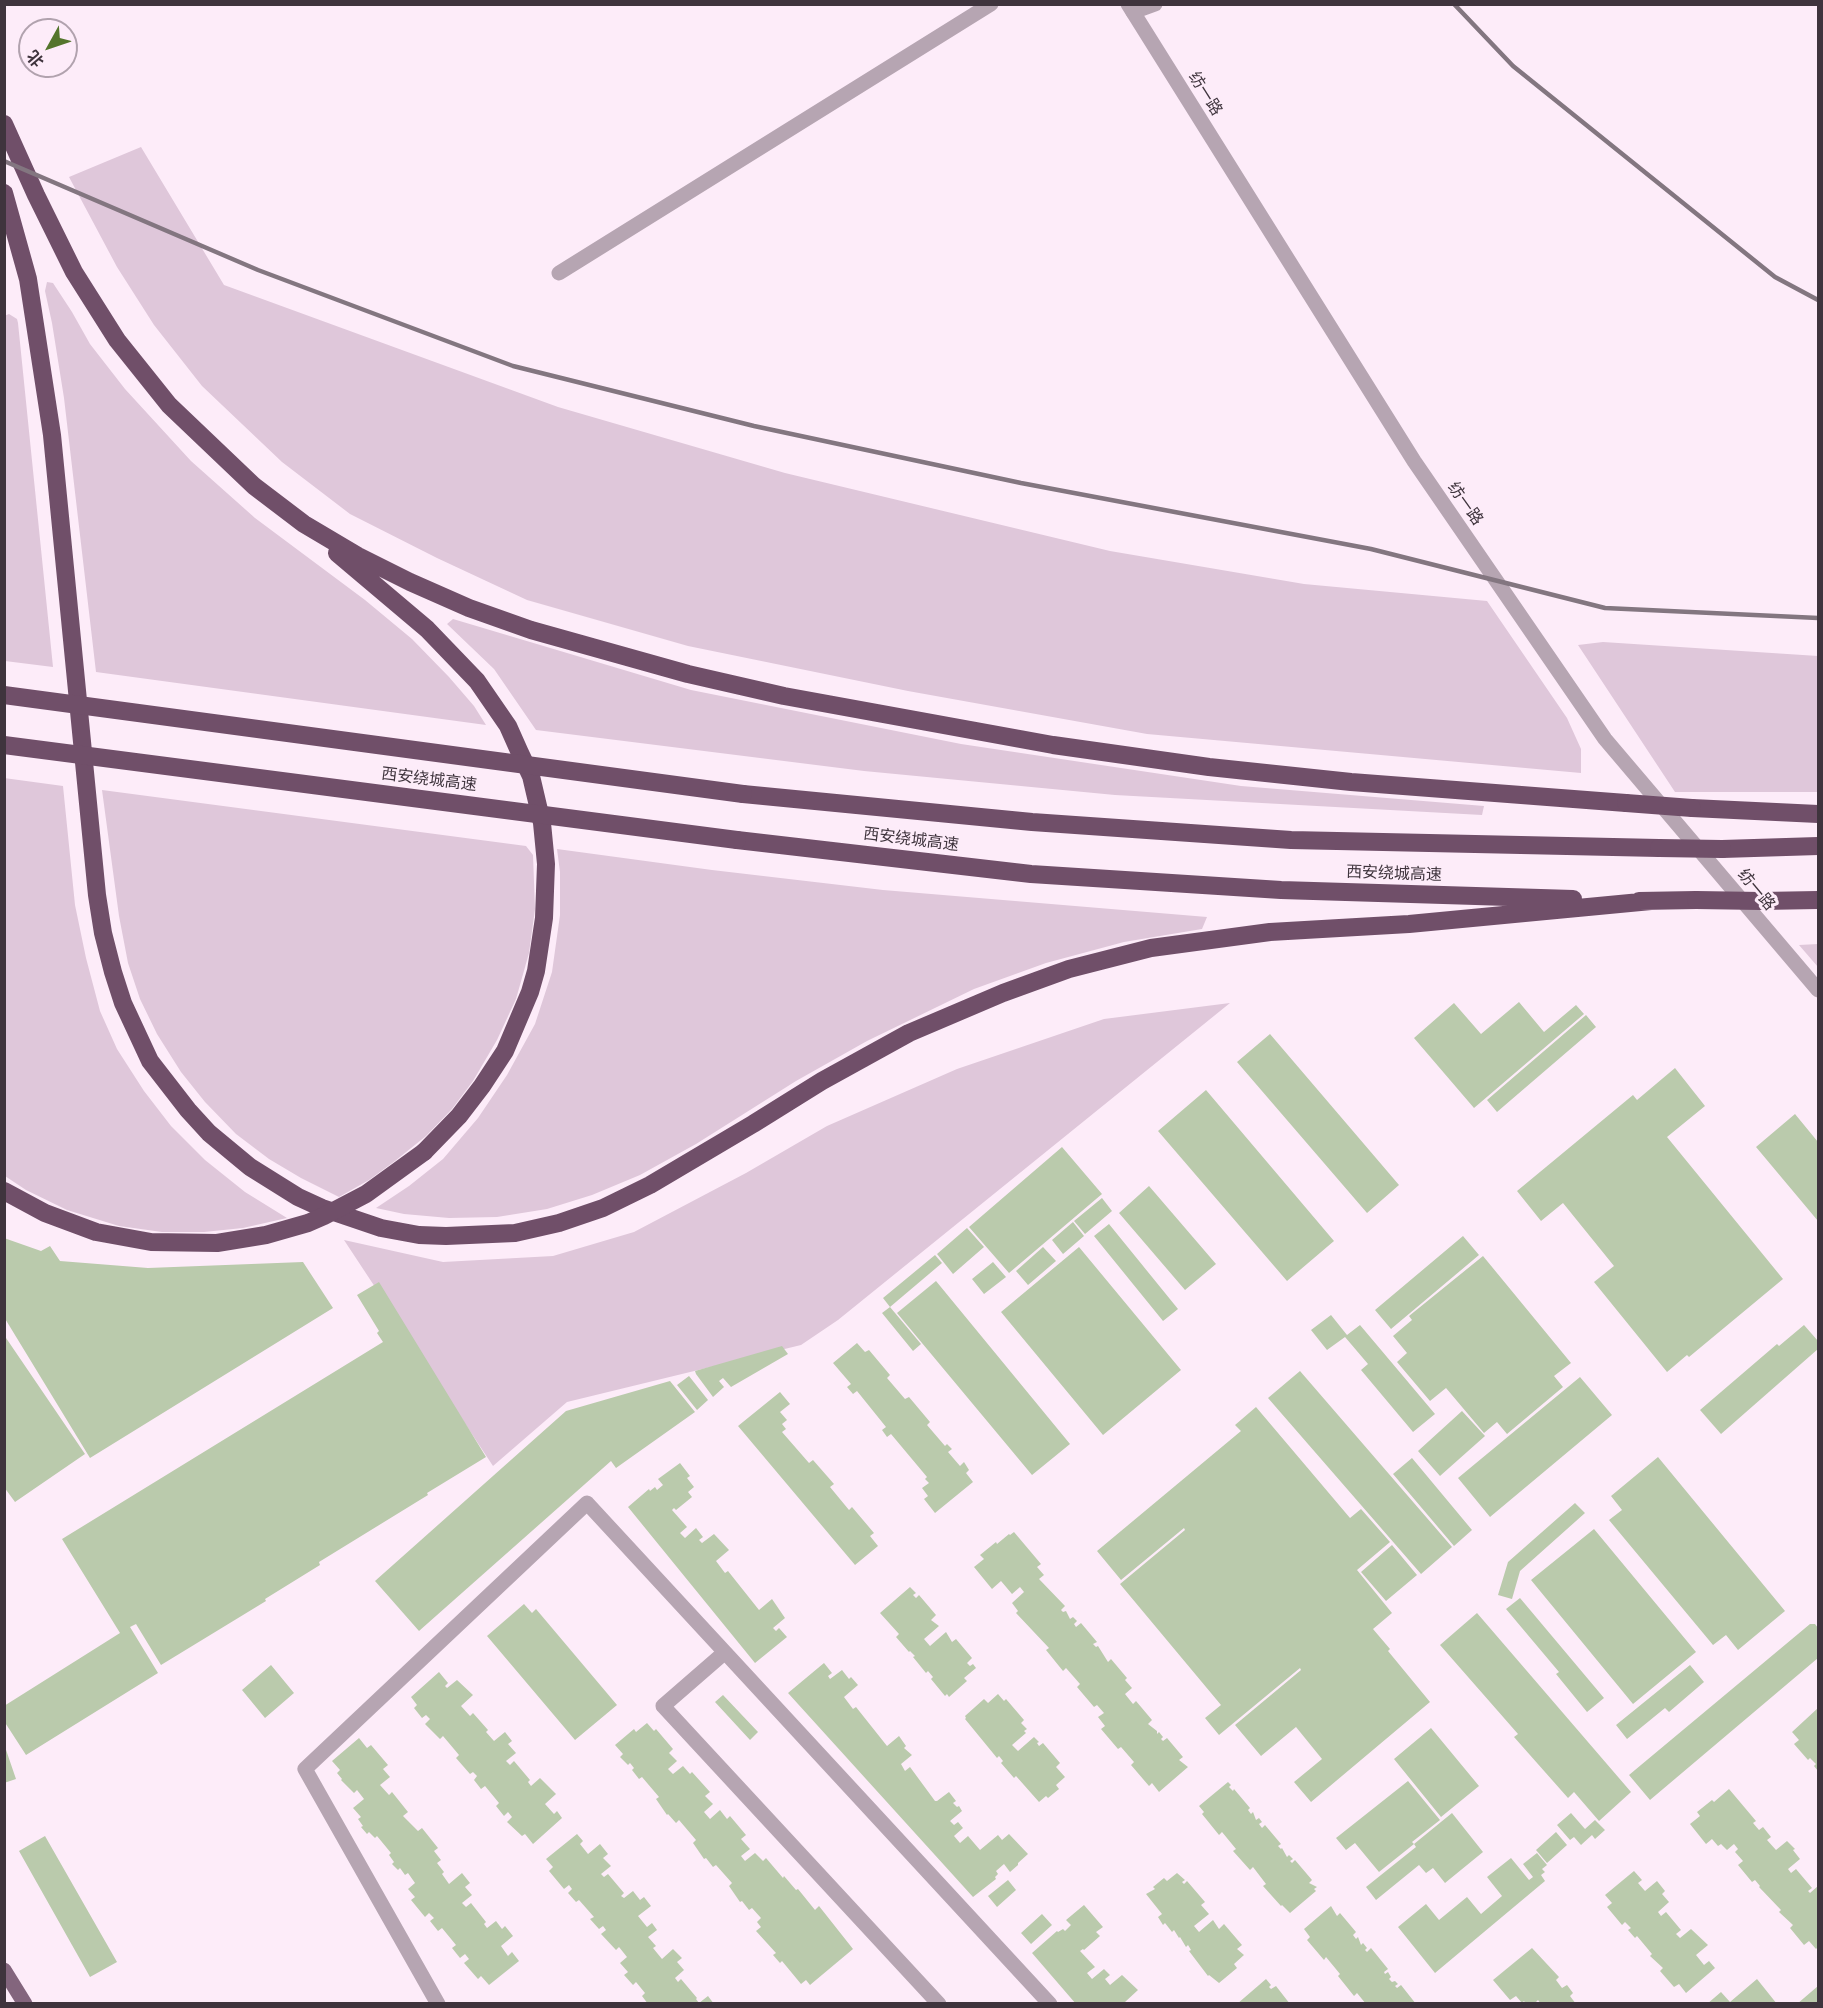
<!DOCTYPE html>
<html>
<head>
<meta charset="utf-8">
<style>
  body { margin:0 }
  #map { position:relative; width:1823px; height:2008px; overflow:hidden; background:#fdecf9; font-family:Arial,"Noto Sans SC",sans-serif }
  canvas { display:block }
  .frame { position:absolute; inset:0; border:6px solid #3f343d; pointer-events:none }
  .north { position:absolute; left:18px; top:18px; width:60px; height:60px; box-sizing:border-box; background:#fdecf9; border:2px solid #b1a2ae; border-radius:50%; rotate:230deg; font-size:16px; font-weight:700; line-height:24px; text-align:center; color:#3f343d }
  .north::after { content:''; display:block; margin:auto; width:21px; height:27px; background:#54752c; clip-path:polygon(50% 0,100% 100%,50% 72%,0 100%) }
</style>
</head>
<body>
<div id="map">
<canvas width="1823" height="2008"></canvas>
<div class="frame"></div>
<div class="north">北</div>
</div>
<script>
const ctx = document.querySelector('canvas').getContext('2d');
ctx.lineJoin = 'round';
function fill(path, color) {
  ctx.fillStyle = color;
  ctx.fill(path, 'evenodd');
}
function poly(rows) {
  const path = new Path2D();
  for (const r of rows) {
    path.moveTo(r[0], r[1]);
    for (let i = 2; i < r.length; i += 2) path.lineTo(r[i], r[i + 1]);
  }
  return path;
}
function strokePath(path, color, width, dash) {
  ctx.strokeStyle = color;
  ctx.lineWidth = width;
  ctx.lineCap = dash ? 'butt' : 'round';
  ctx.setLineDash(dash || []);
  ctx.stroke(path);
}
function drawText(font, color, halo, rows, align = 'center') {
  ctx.font = font + ' Arial,"Noto Sans SC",sans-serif';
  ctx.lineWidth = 6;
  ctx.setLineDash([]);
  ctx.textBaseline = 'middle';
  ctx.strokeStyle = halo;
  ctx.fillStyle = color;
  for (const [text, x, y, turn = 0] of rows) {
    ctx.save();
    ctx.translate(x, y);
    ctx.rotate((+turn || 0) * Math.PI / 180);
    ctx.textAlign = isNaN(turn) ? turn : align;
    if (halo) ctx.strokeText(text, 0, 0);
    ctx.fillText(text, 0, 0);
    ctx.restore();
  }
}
const green = poly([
  [141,147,224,285,558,407,785,473,1110,551,1304,584,1487,601,1567,718,1581,749,1581,773,1147,734,908,691,688,646,527,600,437,558,350,514,282,462,202,386,154,325,117,267,69,177],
  [47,282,53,283,72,312,90,344,125,389,191,461,255,518,365,600,412,639,449,677,474,706,486,725,96,672,64,398,52,323,45,291],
  [9,314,17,319,18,323,53,667,5,661,4,316],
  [453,619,691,690,961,744,1241,786,1484,806,1482,815,1115,795,864,771,536,730,494,669,447,624],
  [1603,642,1818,656,1818,792,1675,792,1578,645],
  [4,778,63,786,75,905,86,958,100,1011,117,1049,144,1091,171,1126,205,1160,245,1192,287,1218,243,1228,204,1232,162,1232,119,1226,67,1210,26,1190,5,1176],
  [102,790,526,846,533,855,535,909,529,953,516,999,497,1040,473,1081,452,1109,426,1136,395,1161,369,1180,339,1197,301,1178,269,1159,236,1134,205,1102,181,1072,157,1034,140,999,128,963,119,916],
  [557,849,712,870,883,890,1207,917,1202,929,1124,942,1046,963,974,989,867,1041,796,1081,696,1144,640,1175,592,1195,547,1209,497,1217,449,1218,404,1214,376,1208,409,1186,443,1159,478,1118,507,1075,535,1024,552,972,560,915,560,872],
  [1818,944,1818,967,1799,945],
  [1230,1003,838,1320,801,1345,567,1402,493,1466,344,1240,443,1262,553,1256,634,1232,746,1173,827,1126,957,1069,1104,1019]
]);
const building = poly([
  [1519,1002,1544,1032,1576,1005,1584,1014,1474,1108,1414,1038,1454,1003,1481,1034],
  [1586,1015,1596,1027,1497,1112,1487,1100],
  [1270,1034,1399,1185,1367,1213,1237,1062],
  [1675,1068,1705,1106,1667,1137,1783,1279,1689,1357,1687,1355,1667,1372,1594,1282,1614,1266,1563,1203,1541,1221,1517,1191,1633,1095,1637,1100],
  [1206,1090,1334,1241,1287,1281,1158,1131],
  [1795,1114,1818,1142,1818,1221,1756,1147],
  [1062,1147,1102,1194,1009,1273,969,1227],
  [1149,1186,1216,1264,1185,1290,1119,1213],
  [1102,1198,1112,1211,1085,1234,1074,1221],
  [1073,1222,1084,1236,1063,1254,1052,1240],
  [1109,1224,1178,1309,1163,1321,1094,1236],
  [967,1228,984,1247,953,1274,937,1254],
  [1463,1236,1479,1255,1391,1329,1375,1310],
  [4,1238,41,1251,50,1246,60,1261,148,1268,303,1262,333,1308,90,1458,4,1317],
  [1043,1247,1056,1261,1028,1285,1016,1271],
  [1079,1247,1181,1370,1103,1435,1001,1312],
  [935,1255,942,1263,890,1307,921,1344,913,1351,882,1313,890,1307,883,1298],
  [1483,1256,1571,1363,1554,1376,1563,1387,1507,1434,1497,1422,1484,1433,1446,1388,1430,1401,1397,1362,1407,1353,1393,1336,1412,1320,1409,1316],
  [993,1262,1006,1277,984,1294,972,1279],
  [936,1281,1070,1444,1032,1475,897,1313],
  [379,1282,486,1457,427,1493,428,1495,319,1562,320,1565,265,1599,266,1601,161,1665,136,1624,130,1627,158,1673,26,1755,4,1721,4,1706,120,1633,62,1539,383,1342,377,1333,379,1331,357,1295],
  [1331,1315,1347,1335,1360,1325,1435,1414,1413,1432,1361,1370,1368,1364,1345,1337,1327,1350,1311,1330],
  [1804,1325,1818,1341,1818,1349,1721,1434,1700,1410,1777,1344,1779,1346],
  [4,1335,85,1454,15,1502,4,1487],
  [857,1343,865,1352,869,1350,890,1375,887,1378,905,1399,909,1397,930,1422,927,1425,945,1446,947,1444,952,1449,948,1452,960,1466,964,1462,969,1470,966,1473,973,1482,935,1513,924,1499,928,1496,922,1488,929,1483,925,1479,927,1477,891,1434,887,1437,882,1430,886,1427,857,1391,853,1394,847,1387,851,1384,833,1363],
  [782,1346,788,1354,731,1387,723,1378,719,1381,724,1387,713,1397,696,1374,695,1371],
  [1300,1371,1452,1547,1421,1574,1268,1398],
  [689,1376,708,1400,697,1410,677,1385],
  [1580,1377,1612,1415,1490,1517,1458,1478],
  [670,1381,695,1412,616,1468,611,1461,419,1631,375,1581,566,1411],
  [780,1392,790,1404,780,1412,787,1420,782,1424,786,1429,782,1432,809,1463,813,1460,834,1484,830,1487,849,1510,852,1507,874,1533,870,1536,878,1546,855,1565,738,1426],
  [1256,1407,1350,1518,1361,1509,1390,1542,1357,1570,1392,1613,1373,1629,1390,1649,1388,1651,1430,1702,1311,1802,1294,1782,1322,1759,1296,1727,1261,1756,1235,1725,1301,1670,1300,1668,1219,1735,1205,1718,1221,1705,1120,1584,1185,1530,1184,1528,1121,1580,1097,1551,1241,1431,1235,1425],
  [1462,1411,1485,1436,1440,1476,1418,1451],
  [1658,1457,1785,1611,1738,1650,1726,1635,1713,1645,1609,1520,1622,1510,1611,1496],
  [1412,1458,1472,1530,1454,1546,1393,1474],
  [680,1463,690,1476,687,1478,694,1487,688,1492,692,1497,676,1510,674,1508,672,1510,687,1527,680,1533,685,1538,696,1528,703,1537,699,1540,702,1543,714,1534,729,1550,716,1561,725,1573,728,1571,759,1610,772,1599,785,1618,773,1628,776,1631,779,1628,787,1637,755,1663,628,1507,649,1489,650,1491,655,1487,657,1490,663,1485,658,1479],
  [1575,1503,1585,1513,1520,1571,1512,1599,1498,1595,1508,1562],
  [1594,1529,1696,1652,1633,1704,1531,1580],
  [1014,1532,1041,1564,1037,1567,1044,1575,1039,1579,1065,1606,1061,1610,1063,1612,1066,1611,1070,1619,1073,1617,1077,1621,1074,1624,1076,1627,1081,1623,1097,1642,1093,1644,1096,1647,1098,1646,1108,1662,1111,1659,1127,1678,1125,1680,1132,1688,1125,1694,1133,1704,1136,1701,1152,1720,1148,1724,1157,1731,1157,1734,1159,1732,1163,1737,1161,1739,1163,1741,1167,1738,1183,1757,1179,1760,1188,1767,1159,1792,1152,1783,1149,1786,1131,1765,1134,1762,1121,1747,1118,1749,1101,1729,1105,1726,1098,1717,1104,1713,1097,1705,1094,1707,1077,1687,1080,1684,1066,1668,1063,1671,1046,1650,1049,1648,1016,1613,1018,1611,1012,1603,1024,1592,1020,1587,1012,1594,1001,1581,992,1589,974,1567,984,1559,980,1555,996,1542,997,1544,1009,1534,1010,1535],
  [1392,1545,1417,1575,1386,1601,1361,1572],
  [910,1587,916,1593,913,1595,916,1598,919,1595,936,1615,931,1620,939,1626,924,1639,930,1646,946,1632,952,1642,956,1639,972,1658,967,1663,970,1666,973,1664,976,1668,964,1678,967,1681,949,1697,947,1694,945,1696,931,1679,933,1677,928,1671,926,1673,913,1657,915,1656,910,1651,909,1652,896,1637,899,1634,880,1613],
  [1520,1598,1604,1698,1587,1712,1556,1674,1559,1672,1506,1609],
  [524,1604,532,1613,536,1609,617,1705,575,1740,487,1636],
  [1477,1613,1631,1792,1599,1821,1574,1792,1568,1798,1514,1737,1518,1734,1440,1645],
  [1810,1624,1815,1624,1818,1628,1818,1658,1650,1800,1629,1775],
  [824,1663,832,1673,828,1676,830,1679,842,1670,849,1679,851,1677,858,1685,844,1697,853,1709,856,1707,887,1746,899,1736,906,1746,904,1748,912,1755,901,1764,905,1771,910,1767,935,1801,937,1801,949,1792,956,1801,953,1803,957,1807,959,1806,962,1811,950,1821,954,1825,958,1822,963,1828,954,1836,960,1843,968,1836,980,1850,998,1835,1002,1840,1009,1834,1028,1854,1018,1863,1018,1865,1010,1872,1004,1864,996,1871,998,1874,995,1877,996,1879,973,1897,788,1693],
  [271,1665,294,1693,265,1718,242,1690],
  [1690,1665,1704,1682,1669,1712,1665,1708,1627,1739,1616,1725],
  [439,1672,448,1683,445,1686,447,1688,457,1680,473,1695,461,1706,470,1716,473,1713,488,1730,486,1732,494,1741,505,1732,512,1741,508,1744,516,1753,506,1761,510,1765,514,1761,530,1780,528,1782,531,1786,540,1778,556,1794,545,1804,554,1814,557,1811,562,1818,533,1844,525,1834,522,1836,507,1822,512,1817,508,1812,504,1816,496,1806,499,1803,485,1786,481,1789,474,1780,477,1776,473,1772,470,1774,456,1758,459,1755,443,1736,440,1739,425,1724,430,1719,426,1715,422,1718,414,1708,417,1705,411,1697],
  [998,1694,1004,1701,1006,1699,1024,1720,1021,1723,1027,1729,1024,1731,1026,1733,1012,1745,1018,1751,1034,1737,1039,1742,1037,1743,1039,1746,1043,1743,1060,1763,1056,1767,1065,1777,1056,1785,1059,1789,1048,1798,1046,1796,1039,1802,1016,1776,1014,1778,1001,1763,1003,1761,999,1756,997,1758,965,1719,966,1718,965,1716,984,1699,988,1703],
  [723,1695,758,1732,750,1740,715,1702],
  [1818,1708,1818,1771,1814,1766,1816,1764,1810,1758,1808,1760,1794,1744,1799,1740,1792,1732],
  [647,1723,654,1731,656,1729,673,1749,669,1753,677,1761,668,1769,673,1774,683,1766,690,1774,692,1772,710,1792,705,1796,713,1804,704,1812,710,1819,720,1810,727,1819,730,1816,746,1835,741,1839,750,1849,741,1856,745,1861,755,1853,763,1861,766,1858,783,1878,784,1876,796,1890,798,1889,815,1910,819,1906,853,1949,810,1985,806,1980,801,1984,782,1961,780,1963,773,1955,776,1953,756,1931,761,1927,757,1922,761,1918,752,1908,749,1910,742,1901,740,1902,729,1886,732,1883,716,1865,713,1867,706,1858,704,1859,693,1843,696,1840,679,1820,676,1823,668,1814,667,1815,656,1799,659,1797,642,1777,639,1779,632,1770,634,1768,630,1763,628,1765,620,1757,623,1754,615,1745,634,1729,636,1732],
  [1431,1728,1479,1786,1441,1817,1394,1759],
  [359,1738,367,1748,371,1745,388,1765,383,1769,390,1777,380,1785,389,1795,392,1792,408,1812,403,1816,418,1831,422,1828,438,1848,434,1851,441,1860,437,1863,444,1872,442,1874,449,1884,462,1873,470,1883,465,1887,472,1895,462,1903,466,1907,471,1903,486,1922,484,1924,487,1928,496,1921,502,1929,505,1926,513,1936,501,1946,508,1956,512,1952,519,1961,489,1985,481,1976,478,1979,464,1963,469,1959,465,1954,460,1958,452,1948,456,1945,442,1928,438,1931,430,1921,434,1918,429,1913,425,1917,411,1900,415,1897,408,1889,415,1883,408,1873,405,1875,400,1868,398,1870,392,1864,394,1862,389,1855,391,1853,377,1836,375,1838,369,1832,367,1834,361,1827,363,1826,358,1819,361,1817,353,1808,364,1799,357,1790,354,1793,341,1780,342,1779,337,1773,340,1770,332,1761],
  [4,1744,16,1779,4,1783],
  [1408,1781,1440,1820,1412,1842,1414,1844,1379,1872,1355,1843,1346,1850,1336,1838],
  [1228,1782,1231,1785,1229,1787,1233,1791,1234,1789,1250,1808,1248,1810,1251,1814,1253,1812,1256,1820,1259,1818,1262,1822,1259,1824,1262,1828,1265,1825,1281,1844,1278,1846,1281,1849,1282,1848,1287,1857,1289,1855,1293,1859,1290,1861,1292,1863,1295,1860,1312,1880,1309,1883,1317,1887,1314,1889,1316,1891,1290,1913,1282,1905,1281,1906,1263,1886,1266,1884,1253,1867,1250,1870,1233,1851,1236,1849,1222,1832,1219,1835,1202,1814,1204,1812,1199,1806],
  [1729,1789,1756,1821,1753,1823,1759,1830,1763,1827,1771,1837,1767,1840,1776,1850,1787,1841,1795,1849,1793,1850,1800,1859,1788,1869,1791,1873,1796,1869,1812,1888,1808,1891,1810,1893,1818,1886,1818,1947,1816,1949,1809,1941,1804,1945,1790,1928,1793,1925,1779,1912,1781,1910,1759,1887,1760,1886,1755,1880,1752,1882,1738,1865,1743,1861,1735,1852,1738,1849,1734,1844,1727,1850,1721,1844,1718,1846,1712,1839,1706,1844,1690,1824,1700,1816,1697,1812,1712,1800,1714,1802],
  [1452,1813,1483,1852,1445,1883,1433,1868,1426,1873,1419,1865,1376,1900,1366,1887,1416,1847,1414,1844],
  [1571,1813,1585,1829,1595,1820,1605,1830,1595,1839,1592,1835,1581,1845,1574,1837,1570,1840,1557,1825],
  [1556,1832,1567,1845,1547,1863,1536,1850],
  [577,1834,583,1841,580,1844,588,1854,600,1844,608,1854,603,1858,611,1866,601,1874,604,1877,608,1874,624,1893,621,1896,624,1898,633,1891,640,1900,644,1897,651,1906,638,1916,647,1927,652,1923,657,1930,648,1937,656,1946,653,1948,662,1959,673,1949,682,1958,677,1962,684,1970,675,1978,678,1982,681,1979,697,1998,696,1999,699,2003,708,1996,714,2004,648,2004,642,1996,645,1993,636,1982,633,1985,624,1975,628,1972,620,1963,627,1957,619,1947,616,1950,601,1934,606,1930,603,1926,599,1929,590,1919,594,1917,579,1900,576,1902,568,1893,572,1889,569,1885,564,1889,549,1871,553,1867,546,1859],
  [45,1836,117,1962,90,1977,19,1851],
  [1537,1853,1547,1865,1542,1869,1545,1872,1541,1875,1545,1881,1435,1973,1398,1927,1426,1904,1439,1920,1467,1897,1481,1914,1502,1896,1487,1877,1511,1858,1529,1880,1533,1877,1523,1864],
  [1634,1871,1642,1880,1638,1883,1645,1891,1657,1881,1665,1891,1662,1894,1669,1902,1658,1912,1661,1916,1666,1912,1681,1930,1676,1934,1680,1938,1691,1929,1708,1945,1696,1955,1704,1965,1709,1961,1715,1968,1686,1993,1679,1984,1674,1987,1660,1971,1663,1968,1650,1956,1652,1954,1637,1936,1635,1938,1628,1930,1631,1928,1625,1922,1622,1925,1607,1907,1612,1903,1605,1895],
  [1177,1873,1185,1880,1182,1882,1184,1884,1187,1881,1205,1902,1201,1905,1209,1914,1194,1926,1199,1932,1213,1920,1219,1929,1224,1924,1242,1945,1237,1949,1244,1955,1234,1964,1237,1968,1219,1983,1209,1975,1208,1976,1189,1951,1191,1950,1188,1945,1186,1947,1180,1937,1179,1938,1174,1930,1172,1932,1165,1923,1163,1925,1158,1917,1162,1914,1146,1894,1155,1889,1153,1887,1164,1878,1167,1881],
  [1008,1880,1016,1890,997,1907,988,1896],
  [1084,1905,1103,1927,1096,1932,1100,1936,1084,1950,1083,1949,1080,1951,1095,1967,1087,1973,1092,1979,1104,1969,1110,1975,1105,1979,1110,1985,1122,1975,1138,1990,1125,2002,1126,2004,1076,2004,1032,1953,1057,1931,1058,1932,1063,1929,1065,1931,1071,1925,1066,1920],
  [1331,1906,1337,1916,1340,1913,1356,1932,1353,1935,1356,1939,1358,1937,1361,1945,1363,1943,1367,1948,1365,1950,1367,1952,1371,1948,1388,1969,1384,1972,1385,1974,1388,1972,1391,1977,1389,1979,1392,1982,1395,1981,1398,1984,1395,1986,1397,1988,1401,1985,1416,2004,1366,2004,1357,1993,1354,1996,1338,1976,1340,1974,1326,1957,1324,1960,1307,1940,1310,1937,1304,1929],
  [1042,1914,1052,1925,1031,1944,1021,1933],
  [1532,1948,1559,1977,1556,1980,1562,1988,1567,1985,1573,1993,1570,1996,1576,2004,1541,2004,1538,2000,1534,2004,1526,2004,1524,2001,1522,2003,1516,1996,1510,2000,1493,1980],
  [1266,1979,1271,1985,1269,1987,1271,1989,1276,1986,1290,2004,1237,2004],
  [1757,1979,1777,2004,1707,2004,1721,1992,1730,2002],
  [1818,1986,1818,2004,1797,2004]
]);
const minor = poly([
  [1133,12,1155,4],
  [559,273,991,4],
  [724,1653,663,1706,939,2004],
  [438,2004,305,1769,587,1503,1050,2004]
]);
const tertiary = poly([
  [1128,4,1414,461,1605,739,1818,990]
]);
const primary = poly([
  [4,1970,25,2004]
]);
const motorway = poly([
  [4,124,36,195,74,272,117,340,169,405,254,486,304,524,358,556,410,582,469,608,531,630,688,674,784,696,1053,745,1209,767,1351,782,1626,803],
  [4,193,28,279,52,435,97,895,103,933,113,972,123,1003,150,1061,188,1110,209,1133,250,1167,298,1197,322,1208,381,1228,419,1235,446,1236,515,1233,559,1223,603,1208,650,1185,753,1124,822,1081,909,1033,1003,993,1069,969,1151,948,1270,932,1409,924,1651,901],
  [337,553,427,629,477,681,508,726,520,753,531,776,542,823,546,864,544,918,536,971,530,992,505,1051,482,1086,459,1116,424,1152],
  [743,794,1032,822,1291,840,1659,848],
  [1692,808,1818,814],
  [737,840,1031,874,1281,890,1573,899],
  [1722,849,1818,846],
  [1639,901,1696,900],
  [1761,901,1818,900]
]);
const rail = poly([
  [1454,4,1513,66,1775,277,1818,300],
  [4,161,258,270,513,366,754,426,1021,483,1371,549,1605,608,1818,618]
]);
const motorwayBridge = poly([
  [4,695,743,794],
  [4,745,737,840],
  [1626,803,1692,808],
  [1659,848,1722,849],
  [1696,900,1761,901],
  [4,1191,45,1213,96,1232,151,1242,217,1243,266,1235,308,1223,324,1216,366,1194,424,1152]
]);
const streetNames = [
  ["纺一路",1205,94,58],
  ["纺一路",1465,504,55],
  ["西安绕城高速",429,780,7],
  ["西安绕城高速",911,840,7],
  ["西安绕城高速",1394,874,2],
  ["纺一路",1756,890,50]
];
fill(green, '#dfc7da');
fill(building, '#bacaac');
strokePath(minor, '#b6a5b2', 15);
strokePath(tertiary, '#b6a5b2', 15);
strokePath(primary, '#83657d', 15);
strokePath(motorway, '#704f69', 18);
strokePath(rail, '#837680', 4.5);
strokePath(motorwayBridge, '#704f69', 18);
drawText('16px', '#3f343d', '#fdecf9', streetNames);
</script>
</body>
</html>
